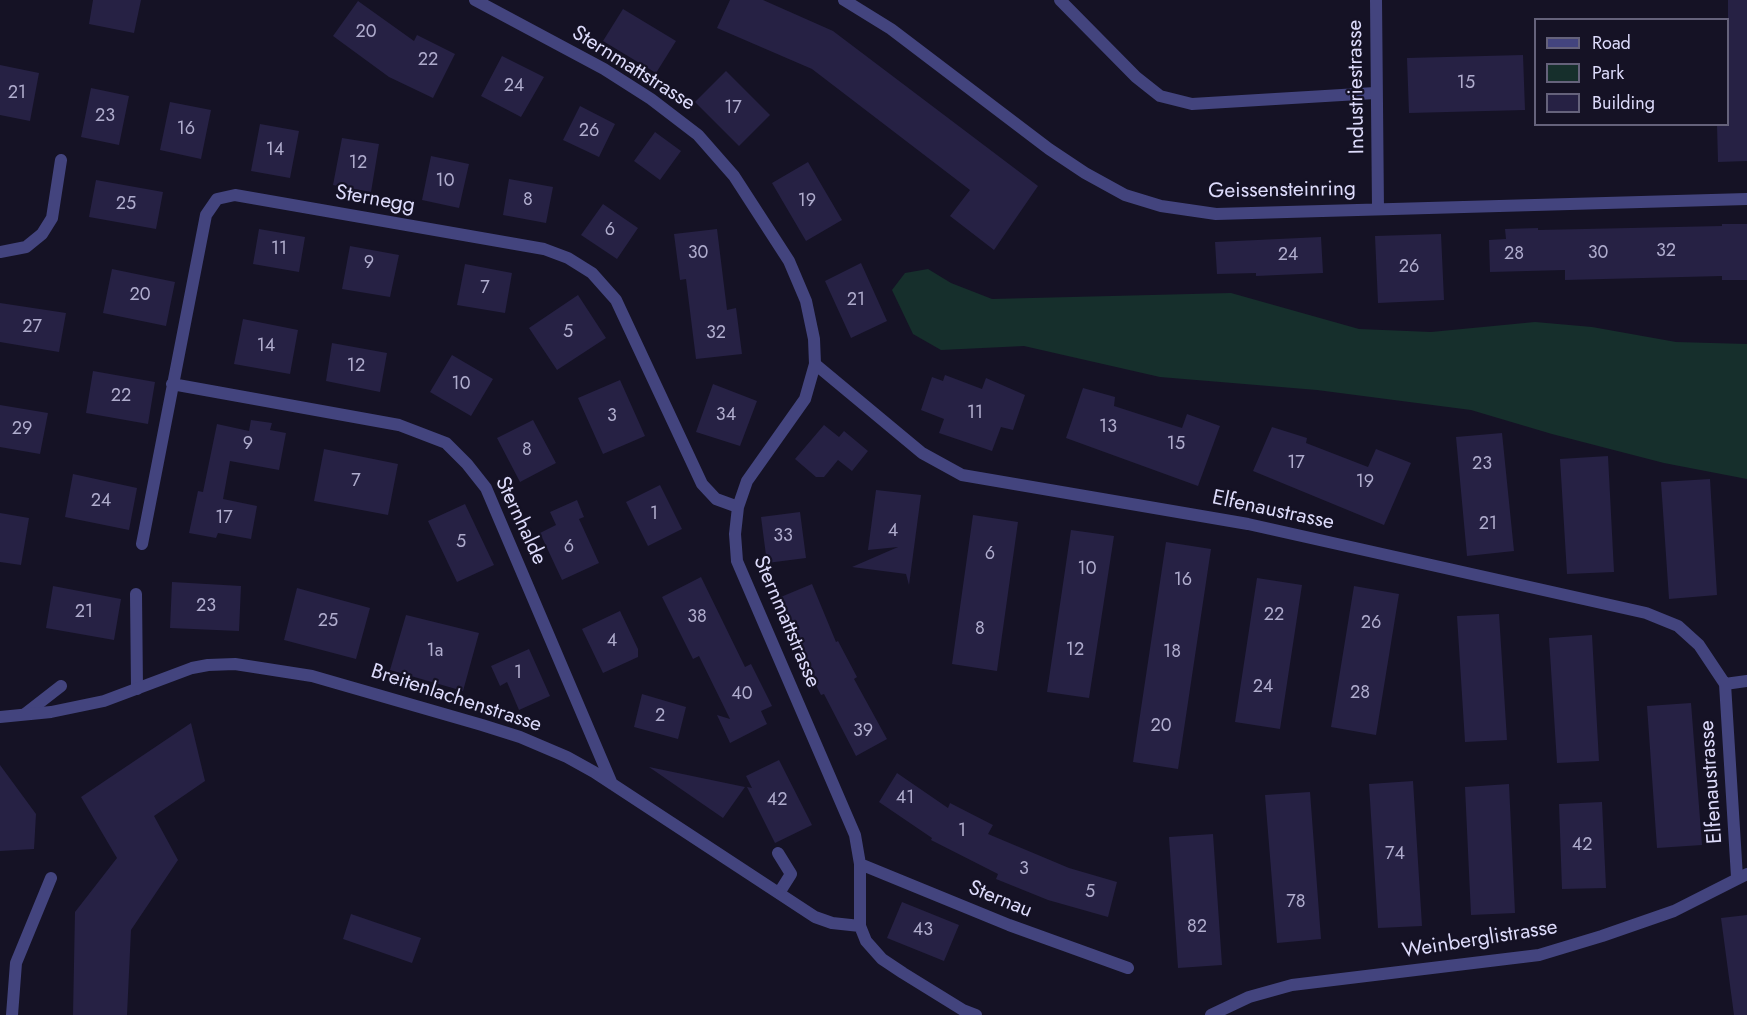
<!DOCTYPE html>
<html>
<head>
<meta charset="utf-8">
<style>
  body { margin:0 }
  #map { position:relative; width:1747px; height:1015px; overflow:hidden; background:#151225; font-family:Jost,sans-serif }
  canvas { display:block }
  .legend { position:absolute; left:1534px; top:18px; width:195px; height:108px; box-sizing:border-box; background:#151225; border:2px solid #65627b; margin:0; padding:8px 10px; list-style:none; font-size:18px; color:#dddbfb }
  .legend li { display:flex; align-items:center; gap:12px; height:30px }
  .legend b { width:30px; border:2px solid #65627b }
</style>
</head>
<body>
<div id="map">
<canvas width="1747" height="1015"></canvas>
<ul class="legend">
<li><b style="height:8px;background:#43447e"></b>Road</li>
<li><b style="height:16px;background:#162f2c"></b>Park</li>
<li><b style="height:16px;background:#262144"></b>Building</li>
</ul>
</div>
<script>
const ctx = document.querySelector('canvas').getContext('2d');
ctx.lineJoin = 'round';
function fill(path, color) {
  ctx.fillStyle = color;
  ctx.fill(path, 'evenodd');
}
function poly(rows) {
  const path = new Path2D();
  for (const r of rows) {
    path.moveTo(r[0], r[1]);
    for (let i = 2; i < r.length; i += 2) path.lineTo(r[i], r[i + 1]);
  }
  return path;
}
function strokePath(path, color, width, dash) {
  ctx.strokeStyle = color;
  ctx.lineWidth = width;
  ctx.lineCap = dash ? 'butt' : 'round';
  ctx.setLineDash(dash || []);
  ctx.stroke(path);
}
function drawText(font, color, halo, rows, align = 'center') {
  ctx.font = font + ' Jost,sans-serif';
  ctx.lineWidth = 4.5;
  ctx.setLineDash([]);
  ctx.textBaseline = 'middle';
  ctx.strokeStyle = halo;
  ctx.fillStyle = color;
  for (const [text, x, y, turn = 0] of rows) {
    ctx.save();
    ctx.translate(x, y);
    ctx.rotate((+turn || 0) * Math.PI / 180);
    ctx.textAlign = isNaN(turn) ? turn : align;
    if (halo) ctx.strokeText(text, 0, 0);
    ctx.fillText(text, 0, 0);
    ctx.restore();
  }
}
const green = poly([
  [928,269,951,283,992,299,1231,293,1359,329,1431,332,1535,322,1592,327,1676,342,1747,344,1747,479,1664,463,1552,434,1471,410,1317,390,1160,377,1024,346,941,350,913,334,892,290,905,273]
]);
const building = poly([
  [93,0,141,0,134,33,89,24],
  [730,0,763,0,833,31,1038,186,994,250,950,216,970,190,812,69,717,28],
  [1728,0,1747,0,1747,161,1718,162,1717,124,1728,124],
  [358,1,414,41,417,35,455,54,433,98,389,77,333,36],
  [623,9,676,41,656,73,603,41],
  [1523,55,1525,110,1409,113,1407,58],
  [502,56,544,77,521,117,481,96],
  [0,65,39,73,30,121,0,115],
  [726,71,770,115,739,146,695,102],
  [91,88,129,96,119,145,81,137],
  [170,102,211,110,201,159,160,150],
  [580,106,615,124,599,157,563,140],
  [260,124,299,131,290,178,251,171],
  [655,132,681,151,660,180,634,161],
  [342,138,379,144,371,192,333,185],
  [431,156,469,164,459,208,422,200],
  [808,162,842,220,806,241,772,183],
  [509,179,553,187,546,223,503,215],
  [96,180,163,192,156,229,89,217],
  [603,204,638,228,617,259,581,235],
  [1722,224,1747,224,1747,280,1722,280,1722,276,1565,280,1565,270,1490,272,1489,240,1506,239,1505,229,1538,228,1538,230,1722,226],
  [259,229,305,237,299,272,253,264],
  [717,229,727,310,736,308,742,354,696,359,686,279,680,280,674,234],
  [1441,234,1444,300,1378,303,1375,236],
  [1321,237,1323,273,1256,276,1256,273,1217,274,1215,242],
  [350,246,399,255,390,297,342,289],
  [861,263,887,321,851,338,825,281],
  [465,264,512,273,505,313,457,305],
  [112,269,175,282,166,326,103,313],
  [578,295,606,338,557,370,529,328],
  [0,303,66,313,59,352,0,342],
  [243,319,298,330,290,374,234,364],
  [332,343,387,353,380,392,326,381],
  [452,355,493,379,471,416,430,392],
  [93,371,155,382,148,424,86,413],
  [945,375,982,389,986,378,1025,395,1013,430,1001,427,992,451,939,433,944,419,921,410,932,377,943,381],
  [620,380,645,436,603,454,578,398],
  [713,384,757,401,740,446,696,432],
  [1083,388,1115,397,1114,406,1182,428,1187,414,1220,426,1198,486,1066,438],
  [0,405,48,413,40,454,0,447],
  [251,420,272,423,270,430,286,433,279,470,230,461,223,499,257,506,251,539,218,533,216,538,189,533,198,491,203,492,217,424,249,431],
  [533,420,556,463,520,482,497,438],
  [824,425,839,437,844,431,868,451,852,471,838,460,824,477,816,477,795,459],
  [1272,427,1307,438,1306,443,1368,467,1376,449,1411,463,1384,525,1253,471],
  [1502,433,1514,551,1467,556,1456,437],
  [324,449,398,464,388,515,314,501],
  [1608,456,1614,572,1567,574,1560,459],
  [73,474,137,488,129,530,65,517],
  [1710,479,1717,595,1669,599,1661,482],
  [660,485,682,529,648,546,626,502],
  [876,490,921,495,909,585,906,574,852,567,898,547,868,550],
  [577,500,584,517,579,519,599,563,562,580,540,533,556,525,550,512],
  [465,504,494,565,457,582,428,521],
  [800,512,806,558,767,563,761,517],
  [0,513,29,518,21,565,0,562],
  [973,515,1018,522,997,671,952,664],
  [1071,530,1114,536,1089,698,1047,692],
  [1166,542,1211,549,1178,769,1133,762],
  [701,577,745,667,751,664,772,706,761,711,767,724,730,743,717,715,730,719,699,656,693,659,662,597],
  [1257,578,1302,585,1280,729,1235,722],
  [172,582,241,586,239,631,170,628],
  [812,584,836,642,838,641,857,677,854,679,887,739,856,756,824,694,821,695,801,656,776,599],
  [53,586,121,599,114,640,46,628],
  [1354,586,1399,594,1376,735,1331,727],
  [297,588,370,608,356,659,284,640],
  [620,611,638,649,638,657,603,673,582,629],
  [1499,614,1507,740,1465,742,1457,616],
  [406,615,479,633,463,691,390,670],
  [1592,635,1599,761,1557,763,1549,638],
  [529,649,550,696,519,710,507,682,500,686,491,666],
  [642,694,686,707,678,739,634,727],
  [1691,703,1702,845,1657,848,1647,706],
  [191,723,205,781,154,816,178,860,131,930,127,1015,73,1015,75,912,117,858,81,797],
  [779,760,812,825,775,843,747,787,752,788,746,776],
  [0,765,36,814,34,849,0,851],
  [649,767,745,787,723,818],
  [897,773,948,808,950,803,993,825,988,834,1069,868,1117,882,1108,917,1048,900,996,879,998,874,931,840,932,838,879,802],
  [1413,781,1422,926,1378,928,1369,784],
  [1509,784,1515,913,1471,915,1465,787],
  [1310,792,1321,939,1277,943,1265,795],
  [1602,802,1606,888,1562,889,1559,804],
  [1213,834,1222,965,1178,968,1169,837],
  [902,902,959,925,944,961,887,938],
  [351,914,421,938,412,963,343,939],
  [1747,915,1747,1015,1734,1015,1721,918]
]);
const service = poly([
  [1060,0,1136,77,1160,96,1192,104,1375,93],
  [136,594,137,689],
  [25,714,61,686],
  [778,853,791,874,779,893]
]);
const minor = poly([
  [475,0,604,69,651,99,698,135,734,176,789,261,806,301,814,339,815,364,805,399,747,481,738,507,735,534,737,561,855,835,860,864,860,926,866,941,882,959,903,973,963,1010,976,1015],
  [844,0,891,29,1049,149,1085,173,1125,195,1161,206,1216,214,1747,199],
  [1376,0,1378,209],
  [0,252,26,247,42,234,52,218,61,160],
  [815,364,922,453,962,475,1248,524,1646,613,1678,626,1699,645,1725,684,1737,877],
  [172,384,399,425,446,443,467,464,486,488,612,784],
  [142,544,206,215,217,199,235,195,544,249,568,258,592,273,616,300,702,484,716,499,738,507],
  [1725,684,1747,681],
  [0,717,51,712,104,701,192,668,208,665,235,664,312,676,482,725,520,737,567,757,594,772,815,917,832,923,860,926],
  [860,864,1009,925,1128,968],
  [12,1015,16,963,51,878],
  [1211,1015,1249,997,1292,985,1539,955,1602,936,1674,911,1747,874]
]);
const numberNames = [
  ["20",366,33],
  ["22",428,61],
  ["15",1466,84],
  ["24",514,87],
  ["21",17,94],
  ["17",733,109],
  ["23",105,117],
  ["16",186,130],
  ["26",589,132],
  ["14",275,151],
  ["12",358,164],
  ["10",445,182],
  ["8",528,201],
  ["19",807,202],
  ["25",126,205],
  ["6",610,231],
  ["11",279,250],
  ["32",1666,252],
  ["30",698,254],
  ["30",1598,254],
  ["28",1514,255],
  ["24",1288,256],
  ["9",369,264],
  ["26",1409,268],
  ["7",485,289],
  ["20",140,296],
  ["21",856,301],
  ["27",32,328],
  ["5",568,333],
  ["32",716,334],
  ["14",266,347],
  ["12",356,367],
  ["10",461,385],
  ["22",121,397],
  ["11",975,414],
  ["34",726,416],
  ["3",612,417],
  ["13",1108,428],
  ["29",22,430],
  ["9",248,445],
  ["15",1176,445],
  ["8",527,451],
  ["17",1296,464],
  ["23",1482,465],
  ["7",356,482],
  ["19",1365,483],
  ["24",101,502],
  ["1",654,515],
  ["17",224,519],
  ["21",1488,525],
  ["4",893,532],
  ["33",783,537],
  ["5",461,543],
  ["6",569,548],
  ["6",990,555],
  ["10",1087,570],
  ["16",1183,581],
  ["23",206,607],
  ["21",84,613],
  ["22",1274,616],
  ["38",697,618],
  ["25",328,622],
  ["26",1371,624],
  ["8",980,630],
  ["4",612,642],
  ["12",1075,651],
  ["1a",435,652],
  ["18",1172,653],
  ["1",518,674],
  ["24",1263,688],
  ["28",1360,694],
  ["40",742,695],
  ["2",660,717],
  ["20",1161,727],
  ["39",863,732],
  ["41",905,799],
  ["42",777,801],
  ["1",962,832],
  ["42",1582,846],
  ["74",1395,855],
  ["3",1024,870],
  ["5",1090,893],
  ["78",1296,903],
  ["82",1197,928],
  ["43",923,931]
];
const streetNames = [
  ["Sternmattstrasse",633,69,32],
  ["Industriestrasse",1357,87,-91],
  ["Geissensteinring",1282,191,-1],
  ["Sternegg",375,200,10],
  ["Elfenaustrasse",1273,511,12],
  ["Sternhalde",520,521,65],
  ["Sternmattstrasse",786,622,67],
  ["Breitenlachenstrasse",456,699,18],
  ["Elfenaustrasse",1712,782,-94],
  ["Sternau",1000,900,22],
  ["Weinberglistrasse",1480,940,-9]
];
fill(green, '#162f2c');
fill(building, '#262144');
strokePath(service, '#43447e', 12);
strokePath(minor, '#43447e', 12);
drawText('18px', '#afaccd', null, numberNames);
drawText('21px', '#dddbfb', '#151225', streetNames);
</script>
</body>
</html>
